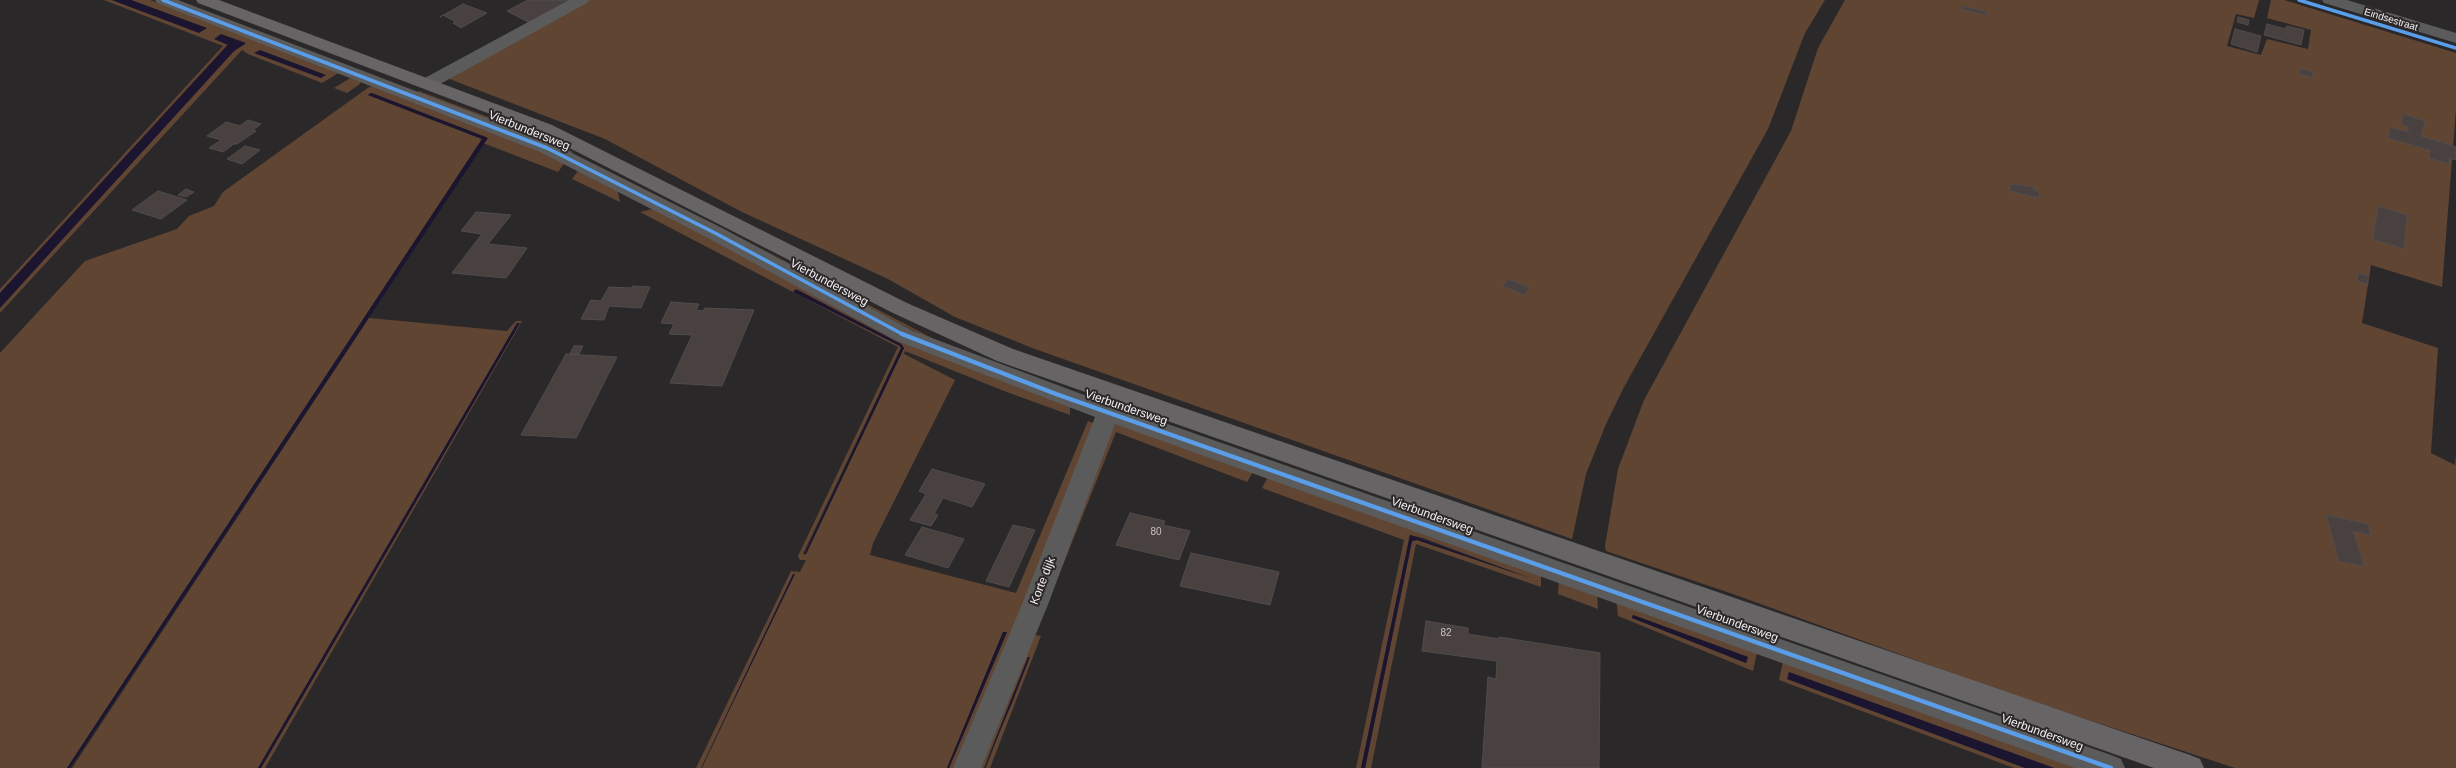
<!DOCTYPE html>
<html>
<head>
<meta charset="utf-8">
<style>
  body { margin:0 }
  canvas { display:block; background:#2b2829 }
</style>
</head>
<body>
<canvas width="2456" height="768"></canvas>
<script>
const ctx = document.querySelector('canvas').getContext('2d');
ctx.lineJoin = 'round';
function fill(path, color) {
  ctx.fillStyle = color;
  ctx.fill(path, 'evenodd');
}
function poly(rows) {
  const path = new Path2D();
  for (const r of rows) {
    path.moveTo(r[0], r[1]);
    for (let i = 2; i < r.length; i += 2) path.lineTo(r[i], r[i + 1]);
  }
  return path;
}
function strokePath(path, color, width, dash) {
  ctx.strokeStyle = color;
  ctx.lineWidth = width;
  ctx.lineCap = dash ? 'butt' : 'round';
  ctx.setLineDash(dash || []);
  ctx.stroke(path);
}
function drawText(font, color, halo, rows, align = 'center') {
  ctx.font = font + ' Helvetica,sans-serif';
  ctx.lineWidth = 4;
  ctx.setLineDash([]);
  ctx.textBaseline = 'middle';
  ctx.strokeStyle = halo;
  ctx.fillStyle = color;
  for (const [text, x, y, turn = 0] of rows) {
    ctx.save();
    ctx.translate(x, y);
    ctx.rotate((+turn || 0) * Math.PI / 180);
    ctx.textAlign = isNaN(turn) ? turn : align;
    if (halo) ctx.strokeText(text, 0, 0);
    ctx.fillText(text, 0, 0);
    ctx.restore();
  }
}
const green = poly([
  [104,0,112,0,152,15,206,28,131,0,150,0,340,72,322,83,248,54,242,50,0,313,0,308,75,225,234,51,245,44,214,39,228,44,0,293,0,289,223,46],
  [588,0,1825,0,1805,33,1768,129,1624,387,1606,424,1586,474,1572,539,1035,349,955,317,888,279,742,212,605,139,447,78],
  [1845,0,2259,0,2254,18,2236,14,2227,46,2261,55,2267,39,2308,49,2311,30,2267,18,2271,0,2284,0,2456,53,2456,109,2442,287,2371,265,2362,323,2438,348,2431,453,2455,465,2456,455,2456,768,2235,768,2007,693,1733,594,1606,551,1605,546,1618,469,1644,400,1791,131,1818,48],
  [352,77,361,81,360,84,347,93,334,88],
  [375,86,566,161,558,172,483,143,486,137,370,93,368,95,482,139,67,768,0,768,0,353,85,261,177,229,189,216,214,206,223,192,369,87],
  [419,91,530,133,573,152,571,154,417,93],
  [580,168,617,187,620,202,572,179],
  [657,208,879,327,1070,404,1070,415,1004,391,905,351,904,354,955,380,873,543,870,555,1016,593,1088,421,1097,425,960,768,949,768,1007,632,1003,632,947,768,702,768,794,574,701,768,696,768,791,571,800,572,806,560,800,560,798,556,898,347,640,212],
  [796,290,901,344,904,348,806,554,803,554,901,348,900,346,794,292],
  [712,223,932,338,972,355,1076,393,1075,394,1000,368,931,340,710,225],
  [369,318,507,331,516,321,522,321,265,768,261,768,516,330,517,323,258,768,72,768],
  [1112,419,1254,470,1247,482,1116,432,1035,635,1041,636,990,768,986,768,1028,657,984,768,974,768],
  [1269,475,1541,571,1541,587,1416,544,1371,768,1365,768,1412,541,1417,540,1530,578,1423,538,1410,535,1361,768,1356,768,1404,540,1262,488],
  [1559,577,1597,591,1598,609,1558,594],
  [1616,597,1758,648,1753,671,1618,616],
  [1633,615,1748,657,1746,663,1632,618],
  [1784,657,2097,768,2054,768,1789,673,1788,679,2025,768,2014,768,1779,680]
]);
const water = poly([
  [112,0,131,0,207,28,199,33],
  [221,34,246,43,234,51,0,308,0,293,228,45,214,39],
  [260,50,326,75,321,78,254,53],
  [372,93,488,138,171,616,70,768,67,768,482,139,368,95],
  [796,289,901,344,904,348,806,554,804,555,901,348,900,346,793,292],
  [517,323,520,323,261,768,258,768],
  [1410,535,1530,578,1417,540,1412,541,1365,768,1361,768],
  [793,574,795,574,701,768,753,658],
  [1633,615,1748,657,1746,663,1632,618],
  [1003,632,1007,632,949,768,947,768],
  [1028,657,1030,657,1012,703,984,768],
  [1789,672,2054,768,2025,768,1787,679]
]);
const building = poly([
  [528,0,574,0,532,24,507,11,528,0],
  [463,4,487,13,461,28,453,23,456,22,443,15,440,17,463,4],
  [1963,6,1987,12,1986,15,1962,9,1963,6],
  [2238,17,2249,20,2248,25,2237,22,2238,17],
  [2267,24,2285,29,2287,26,2304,30,2301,45,2264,35,2267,24],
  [2235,29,2261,36,2257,52,2231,44,2235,29],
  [2301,69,2313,72,2312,77,2299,74,2301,69],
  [2403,114,2425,121,2421,136,2456,147,2456,160,2449,158,2449,164,2429,158,2430,150,2388,138,2390,127,2408,132,2408,127,2401,125,2403,114],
  [248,120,261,124,253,130,256,131,237,144,234,144,223,152,209,148,221,140,207,136,226,122,240,126,248,120],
  [245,146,260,150,242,164,227,159,245,146],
  [2010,184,2034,187,2034,190,2039,191,2039,198,2010,191,2010,184],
  [186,189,194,192,186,197,178,195,186,189],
  [158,191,187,200,161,219,132,210,158,191],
  [2378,206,2407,215,2404,249,2373,239,2378,206],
  [476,212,511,215,488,244,527,248,506,278,452,273,482,234,461,231,476,212],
  [2358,273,2368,276,2368,284,2357,281,2358,273],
  [1508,279,1530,288,1525,295,1503,286,1508,279],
  [633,286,650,287,641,308,609,306,604,320,581,319,591,300,601,301,609,287,631,288,633,286],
  [671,302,699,304,696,310,703,311,705,308,754,310,722,386,670,383,692,335,669,334,674,324,661,323,671,302],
  [574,346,583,346,579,354,570,354,574,346],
  [566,354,617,357,576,438,521,435,566,354],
  [932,469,985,484,972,507,943,498,934,514,938,515,931,526,910,520,926,494,919,491,932,469],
  [1130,513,1165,521,1163,525,1190,531,1179,560,1116,545,1130,513],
  [2326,515,2368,524,2371,535,2353,531,2364,566,2339,561,2326,515],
  [1013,525,1035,530,1009,587,986,581,1013,525],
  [922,527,964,539,948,568,905,555,922,527],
  [1191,553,1279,572,1270,605,1180,586,1191,553],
  [1426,621,1468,628,1468,634,1499,639,1499,637,1600,653,1599,768,1482,768,1488,677,1496,679,1497,661,1422,651,1426,621]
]);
const minor = poly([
  [155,0,178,0,554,144,722,228,913,331,1103,402,1108,393,1116,391,1124,393,1127,399,1122,408,2111,755,2121,759,2125,768,2075,768,1115,424,1049,602,981,768,953,768,1023,602,1095,417,897,341,708,238,540,152,157,3,155,0],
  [569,0,589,0,587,3,433,88,421,88,418,84,421,80,569,0],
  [2322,0,2347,0,2456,33,2456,43,2324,3,2322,0]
]);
const major = poly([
  [196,0,219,0,552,125,907,303,1013,349,2190,755,2200,759,2204,768,2154,768,997,361,893,313,540,133,198,3,196,0]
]);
const cyclewayFar1 = poly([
  [163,0,547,148,715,233,904,335],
  [2299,0,2456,48]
]);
const cycleway = poly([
  [902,334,1056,394,2111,768]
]);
const farStreetnames = [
  ["Eindsestraat",2391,20,17]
];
const numberNames = [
  ["80",1156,532],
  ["82",1446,633]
];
const streetNames = [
  ["Vierbundersweg",529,131,22],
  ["Vierbundersweg",829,283,28],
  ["Vierbundersweg",1126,408,19],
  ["Vierbundersweg",1432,516,20],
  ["Korte dijk",1043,581,-69],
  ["Vierbundersweg",1737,624,20],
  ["Vierbundersweg",2042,733,20]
];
fill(green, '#614533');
fill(water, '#1b1530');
fill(building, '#494040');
strokePath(building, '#504c4d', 1);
fill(minor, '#5b5b5b');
fill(major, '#666465');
strokePath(cyclewayFar1, '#5a9eea', 3.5);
strokePath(cycleway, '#5a9eea', 4.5);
drawText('10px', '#f2eeef', '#2c2729', farStreetnames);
drawText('10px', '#c8c2c3', null, numberNames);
drawText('12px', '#f2eeef', '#2c2729', streetNames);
</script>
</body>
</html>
